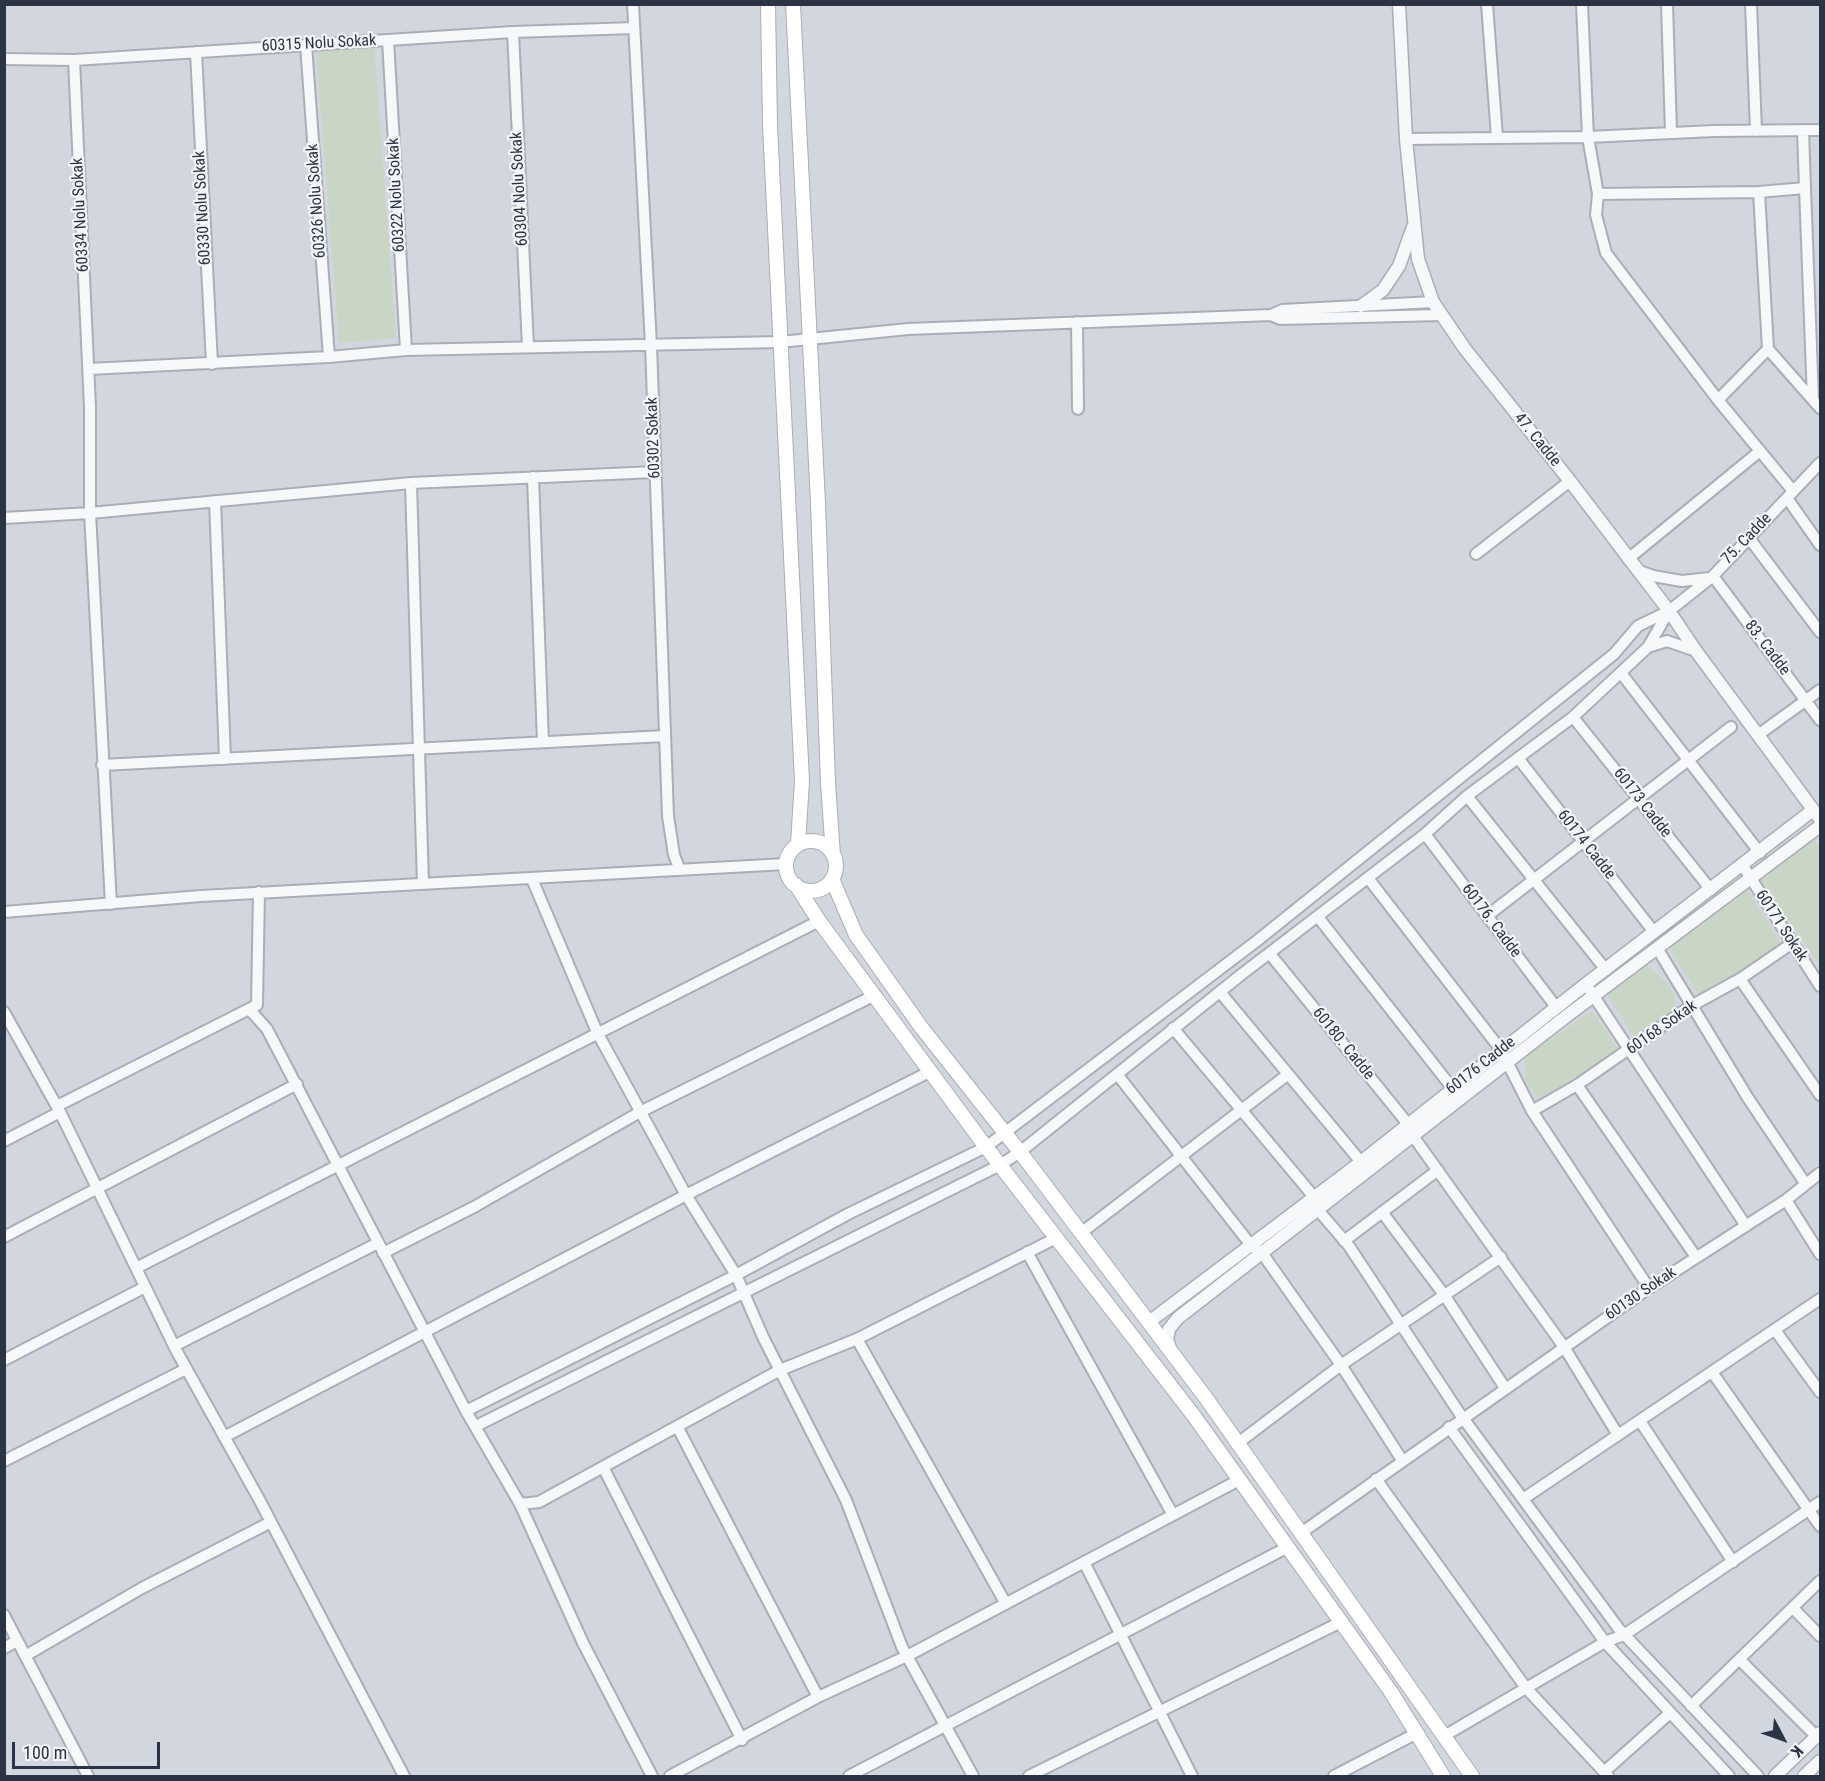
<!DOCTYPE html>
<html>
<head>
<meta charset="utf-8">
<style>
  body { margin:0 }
  #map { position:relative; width:1825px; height:1781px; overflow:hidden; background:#e4e7ec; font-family:"Roboto Condensed",sans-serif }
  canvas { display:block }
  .frame { position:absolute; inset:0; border:6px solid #2b3445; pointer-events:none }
  .north { position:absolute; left:1753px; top:1709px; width:60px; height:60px; -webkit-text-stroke:4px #f4f6f9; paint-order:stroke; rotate:131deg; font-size:16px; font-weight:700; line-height:24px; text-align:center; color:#2b3445 }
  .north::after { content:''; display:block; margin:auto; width:21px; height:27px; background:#2b3445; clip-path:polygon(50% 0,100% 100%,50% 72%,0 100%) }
  .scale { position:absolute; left:12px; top:1742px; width:148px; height:27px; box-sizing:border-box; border:3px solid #2b3445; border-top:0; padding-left:8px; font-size:18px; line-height:21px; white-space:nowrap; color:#2b3445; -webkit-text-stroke:4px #f4f6f9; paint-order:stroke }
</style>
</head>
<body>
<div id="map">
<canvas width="1825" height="1781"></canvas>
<div class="frame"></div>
<div class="north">K</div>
<div class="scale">100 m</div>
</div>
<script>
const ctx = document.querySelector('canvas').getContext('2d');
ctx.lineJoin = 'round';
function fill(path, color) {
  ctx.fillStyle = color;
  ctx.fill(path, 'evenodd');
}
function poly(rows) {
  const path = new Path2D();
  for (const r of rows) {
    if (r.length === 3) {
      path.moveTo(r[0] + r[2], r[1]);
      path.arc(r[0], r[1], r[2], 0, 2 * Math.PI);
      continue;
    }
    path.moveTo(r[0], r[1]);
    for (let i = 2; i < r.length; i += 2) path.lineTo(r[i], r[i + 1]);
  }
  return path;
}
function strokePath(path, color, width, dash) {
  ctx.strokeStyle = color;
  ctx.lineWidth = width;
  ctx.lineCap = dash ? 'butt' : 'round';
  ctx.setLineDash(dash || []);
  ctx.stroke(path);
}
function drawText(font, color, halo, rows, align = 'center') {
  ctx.font = font + ' "Roboto Condensed",sans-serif';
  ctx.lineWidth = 4.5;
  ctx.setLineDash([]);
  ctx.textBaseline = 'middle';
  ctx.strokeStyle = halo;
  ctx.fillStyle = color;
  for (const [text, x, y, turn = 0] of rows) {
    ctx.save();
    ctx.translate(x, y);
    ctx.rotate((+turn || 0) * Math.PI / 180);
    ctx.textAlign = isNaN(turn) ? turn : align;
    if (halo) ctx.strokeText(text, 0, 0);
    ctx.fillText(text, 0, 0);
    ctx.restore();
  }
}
const built = poly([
  [5,5,1820,5,1820,1776,5,1776]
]);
const green = poly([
  [374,44,396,338,339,343,316,49],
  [1814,838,1820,850,1820,966,1760,878],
  [1747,890,1782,945,1701,998,1668,946],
  [1645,963,1669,985,1674,994,1675,1012,1636,1039,1607,994],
  [1592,1011,1618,1049,1539,1100,1525,1080,1525,1057]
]);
const minor = poly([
  [633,4,651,345,668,816,674,855,680,870],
  [1487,4,1497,137],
  [1582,4,1588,137,1598,194,1596,215,1606,253,1718,400,1793,491],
  [1667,4,1671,132],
  [1751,4,1756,131],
  [513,32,528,347],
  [388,40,406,350],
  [306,45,329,357],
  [196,52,212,364],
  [4,59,74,60,513,32,634,28],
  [74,60,90,407,90,513,111,904],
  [1406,139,1588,137,1714,131,1820,130],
  [1805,188,1813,400],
  [1759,192,1768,349,1820,408],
  [1598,194,1759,192,1805,188,1803,130],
  [1271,315,1280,319,1441,315],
  [1077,322,1078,409],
  [89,369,329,357,406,350,780,342,908,329,1271,315,1282,310,1433,302],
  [1718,400,1768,349],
  [533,477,543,742],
  [411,483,423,884],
  [1787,498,1820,545],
  [215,501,225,759],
  [4,518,90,513,411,483,655,472],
  [1749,538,1820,632],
  [1476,554,1570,481],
  [1628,559,1760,451],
  [1637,570,1653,576,1682,581,1710,578],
  [1713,576,1820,720],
  [1648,647,1667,641,1696,651],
  [1621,673,1760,853],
  [1573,717,1711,890],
  [1758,735,1820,690],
  [1518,758,1654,932],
  [102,765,665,736],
  [1467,796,1606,970],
  [1425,834,1556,1007],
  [1743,866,1820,986],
  [1368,878,1501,1050,1532,1111,1649,1288],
  [532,879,597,1032,686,1195,736,1275,763,1337,846,1500,902,1647,973,1776],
  [4,912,201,896,786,864],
  [1487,916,1731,727],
  [1318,917,1453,1089],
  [1657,948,1748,1098,1805,1183],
  [1270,954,1408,1124,1413,1136,1564,1347,1618,1435],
  [1740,979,1820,1095],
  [1589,989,1746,1226],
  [1220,992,1361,1162],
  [249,1009,267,1029,466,1411,520,1504,539,1502,780,1370,857,1339,1056,1238],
  [4,1012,60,1112,176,1350,260,1501,404,1776],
  [1173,1028,1314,1197,1318,1210,1349,1246,1460,1414,1619,1629,1758,1776],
  [1117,1074,1250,1244,1262,1253,1341,1365,1402,1460],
  [1577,1085,1696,1257],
  [57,1106,257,1005,259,892],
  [1532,1111,1577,1085,1691,1006,1740,979,1791,944],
  [4,1141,60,1112],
  [1786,1200,1820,1254],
  [1382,1212,1445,1296,1505,1388],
  [1081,1233,1287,1075],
  [4,1237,297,1084],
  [1344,1241,1438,1170],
  [1027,1252,1173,1515],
  [383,1253,474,1207,640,1112,875,995],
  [136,1268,819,921],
  [1775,1330,1820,1392],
  [857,1339,1006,1604],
  [174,1346,378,1243],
  [4,1360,145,1287],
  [1712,1372,1820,1526],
  [466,1411,736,1275,848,1214,986,1147,1258,940,1614,654,1638,626,1669,611,1713,576,1820,463],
  [1640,1421,1733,1562],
  [476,1426,1000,1165,1020,1152,1242,974,1425,834,1467,796,1573,717,1648,647,1669,611],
  [1449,1427,1605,1642,1729,1776],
  [678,1428,818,1697],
  [224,1437,686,1195,931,1071],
  [1238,1443,1341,1365,1501,1257],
  [4,1461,186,1369],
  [603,1467,742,1740],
  [1376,1479,1526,1688,1608,1776],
  [1523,1499,1820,1299],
  [520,1504,583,1643,652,1776],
  [1301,1533,1649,1288,1786,1200,1820,1173],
  [1084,1562,1192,1776],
  [1793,1608,1820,1636],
  [4,1615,88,1776],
  [4,1648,17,1641],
  [25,1656,142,1588,271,1522],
  [1740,1660,1817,1737],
  [1691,1706,1820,1581],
  [1444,1736,1605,1642,1624,1635,1820,1502],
  [1604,1772,1670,1713],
  [670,1776,818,1697,907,1656,1239,1480],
  [849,1776,1288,1547],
  [1029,1776,1341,1622],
  [1334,1776,1417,1733]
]);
const tertiary = poly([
  [1399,4,1406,139,1418,259,1433,302,1465,349,1570,481,1669,611,1696,651,1820,819],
  [1361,306,1383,290,1399,266,1413,227],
  [1149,1322,1361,1162,1586,984,1813,810],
  [1171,1351,1167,1339,1169,1329,1178,1318,1568,1015,1820,826],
  [1775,1776,1820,1733],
  [1804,1776,1820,1761]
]);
const secondary = poly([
  [768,4,770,126,802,781,798,844],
  [793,4,818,503,828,783,833,855],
  [811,866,25],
  [832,879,856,935,921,1027,1020,1152,1206,1398,1472,1776],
  [796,885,819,921,986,1147,1194,1416,1391,1692,1443,1776]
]);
const streetNames = [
  ["60315 Nolu Sokak",319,44,-3],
  ["60304 Nolu Sokak",520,189,-93],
  ["60322 Nolu Sokak",397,195,-93],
  ["60326 Nolu Sokak",317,201,-94],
  ["60330 Nolu Sokak",203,208,-93],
  ["60334 Nolu Sokak",81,215,-93],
  ["60302 Sokak",654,438,-92],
  ["47. Cadde",1537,440,51],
  ["75. Cadde",1747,539,-46],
  ["83. Cadde",1767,648,53],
  ["60173 Cadde",1642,803,52],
  ["60174 Cadde",1586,845,52],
  ["60176. Cadde",1491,921,53],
  ["60171 Sokak",1781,926,57],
  ["60168 Sokak",1662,1028,-35],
  ["60180. Cadde",1343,1044,51],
  ["60176 Cadde",1481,1066,-38],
  ["60130 Sokak",1641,1294,-34]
];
fill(built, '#d2d6de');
fill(green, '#c9d6c5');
strokePath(minor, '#a9aeb7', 14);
strokePath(tertiary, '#a9aeb7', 15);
strokePath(secondary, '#a9aeb7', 16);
strokePath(minor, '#f7f8fa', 10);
strokePath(tertiary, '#f7f8fa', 12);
strokePath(secondary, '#fff', 14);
drawText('16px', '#2b3445', '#f4f6f9', streetNames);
</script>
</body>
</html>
